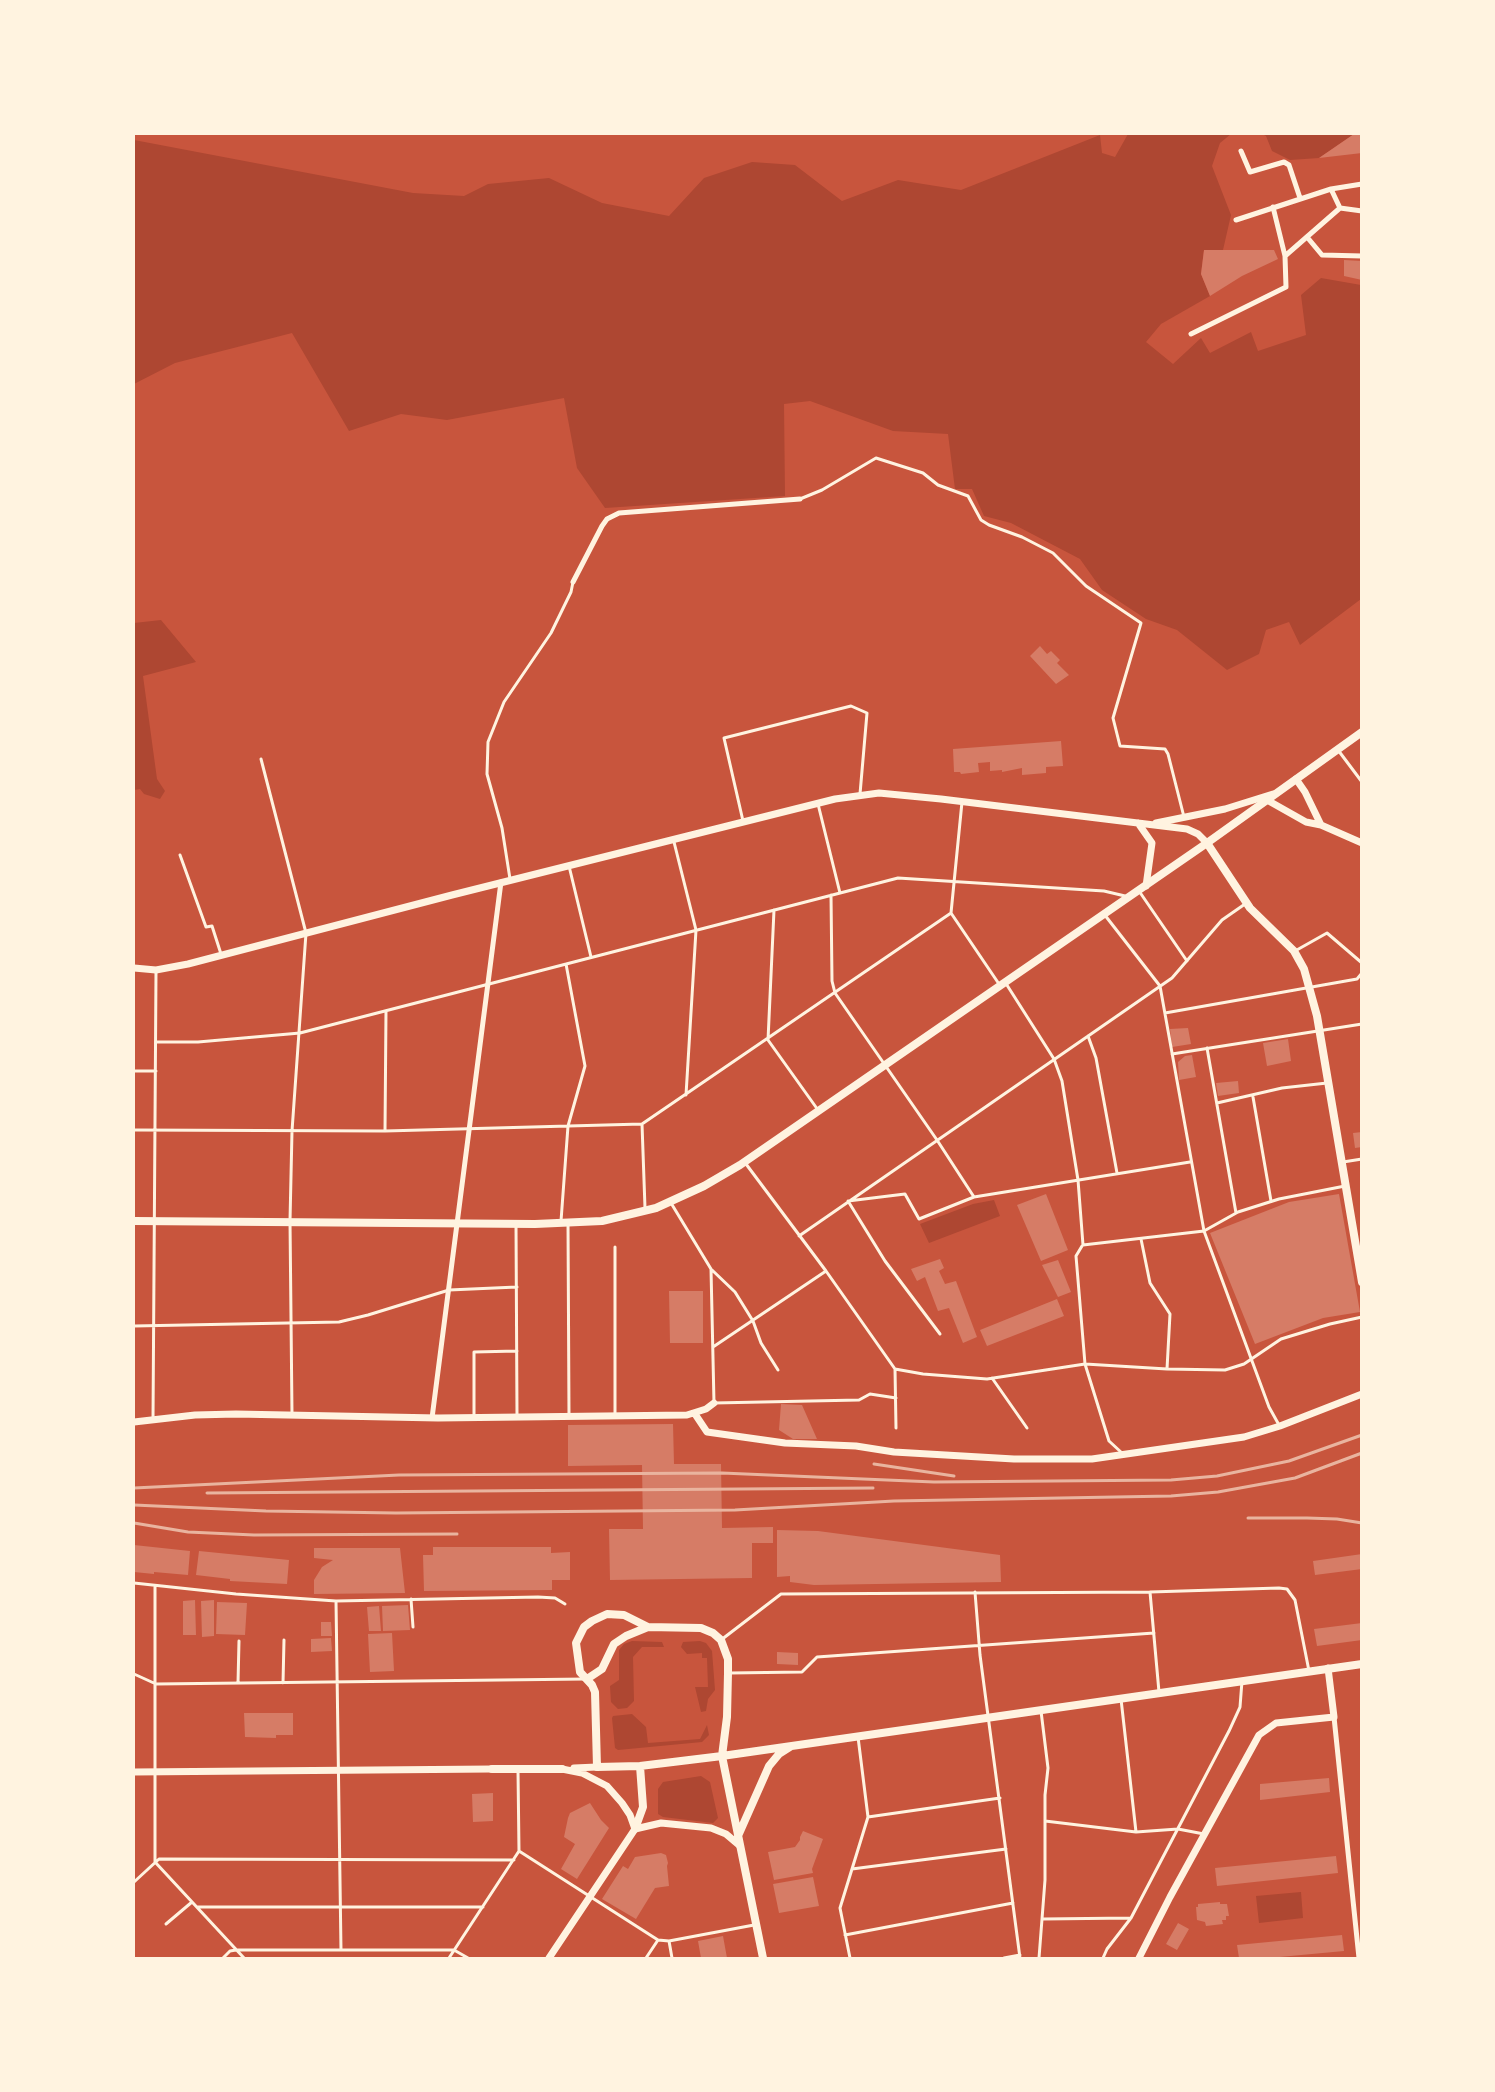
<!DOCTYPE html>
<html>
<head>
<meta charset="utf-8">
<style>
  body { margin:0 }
  #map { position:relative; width:1495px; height:2092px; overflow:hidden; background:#c8553d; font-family:"Varela Round",sans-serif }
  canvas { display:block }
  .frame { position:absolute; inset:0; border:135px solid #fff3e0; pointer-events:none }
</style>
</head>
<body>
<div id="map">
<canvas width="1495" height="2092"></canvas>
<div class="frame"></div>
</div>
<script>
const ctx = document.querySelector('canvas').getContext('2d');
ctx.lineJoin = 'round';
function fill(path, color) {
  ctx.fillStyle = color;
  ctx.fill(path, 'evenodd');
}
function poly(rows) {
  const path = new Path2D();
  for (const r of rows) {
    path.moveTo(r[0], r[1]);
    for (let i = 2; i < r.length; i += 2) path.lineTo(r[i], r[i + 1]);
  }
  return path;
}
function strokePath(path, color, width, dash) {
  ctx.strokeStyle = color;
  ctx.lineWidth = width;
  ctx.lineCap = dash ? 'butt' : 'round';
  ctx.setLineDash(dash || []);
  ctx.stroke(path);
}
const green = poly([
  [1128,134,1231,134,1220,143,1212,166,1231,215,1223,250,1204,250,1201,274,1210,296,1161,324,1146,342,1173,364,1201,338,1210,353,1251,332,1258,351,1306,335,1301,295,1321,278,1361,285,1361,599,1300,645,1289,622,1266,630,1259,654,1227,670,1177,630,1146,619,1102,590,1080,559,1011,523,984,516,972,489,955,489,948,434,893,431,810,401,784,404,785,496,605,508,577,468,564,398,447,420,401,414,349,431,292,333,175,363,134,384,134,140,413,193,464,196,488,184,549,178,602,203,669,216,704,178,752,162,795,165,842,201,898,180,961,190,1100,135,1102,153,1115,157],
  [1262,134,1354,134,1319,158,1290,160,1272,151,1266,136],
  [161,620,196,662,143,676,157,779,165,791,160,799,144,794,140,789,134,790,134,623],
  [994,1200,1000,1216,929,1243,920,1224,973,1204],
  [632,1641,662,1642,664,1647,642,1647,633,1657,634,1701,627,1708,618,1709,611,1702,610,1686,619,1680,619,1650,624,1644],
  [700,1641,706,1643,712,1651,715,1690,708,1699,706,1711,701,1712,695,1687,708,1687,707,1658,702,1658,702,1653,687,1654,681,1647,683,1642],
  [632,1714,646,1727,648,1743,700,1739,707,1725,709,1735,702,1742,618,1750,615,1748,612,1718,613,1716],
  [701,1776,710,1782,718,1818,713,1823,663,1817,658,1814,658,1789,663,1782],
  [1301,1892,1303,1918,1259,1923,1256,1896]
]);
const building = poly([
  [1354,134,1362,134,1362,153,1319,158],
  [1204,250,1274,250,1278,259,1242,276,1210,296,1201,274],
  [1344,260,1362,261,1362,280,1344,276],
  [1040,646,1047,654,1051,651,1060,660,1057,663,1069,675,1056,684,1030,656],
  [1061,741,1063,766,1046,767,1046,773,1022,775,1022,768,1002,772,1002,770,990,771,990,762,978,763,979,772,961,774,960,772,954,772,953,749],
  [1188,1028,1191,1044,1172,1047,1170,1029],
  [1288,1039,1291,1061,1267,1066,1263,1043],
  [1192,1055,1196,1077,1179,1080,1178,1062,1185,1056],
  [1238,1081,1239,1093,1218,1096,1216,1083],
  [1362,1132,1362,1147,1355,1148,1353,1133],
  [1046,1194,1068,1250,1041,1261,1017,1205],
  [1339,1194,1360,1312,1323,1318,1255,1344,1210,1233,1289,1202],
  [940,1259,944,1268,939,1271,945,1284,956,1281,977,1337,963,1343,949,1308,938,1311,925,1277,917,1281,911,1269],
  [1058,1260,1071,1292,1058,1297,1042,1265],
  [669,1291,703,1291,703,1343,670,1343],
  [1057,1299,1064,1316,987,1346,980,1330],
  [781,1404,802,1405,817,1439,793,1439,779,1430],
  [673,1424,674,1464,721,1464,722,1528,773,1527,773,1543,752,1543,752,1578,610,1580,609,1529,643,1529,642,1465,568,1466,568,1425],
  [777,1530,818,1531,1000,1555,1001,1582,814,1585,790,1582,790,1576,777,1577],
  [134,1545,190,1551,188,1575,154,1572,154,1574,134,1572],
  [433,1547,551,1547,551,1553,570,1552,570,1580,552,1580,552,1590,424,1591,423,1555,433,1555],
  [314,1548,400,1548,405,1593,314,1594,314,1580,322,1567,333,1560,314,1558],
  [199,1551,289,1560,287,1584,230,1581,230,1579,196,1575],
  [1362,1554,1362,1569,1315,1575,1313,1561],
  [195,1600,196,1635,183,1635,183,1601],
  [214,1600,214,1636,202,1637,201,1601],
  [217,1602,247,1603,245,1635,216,1634],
  [408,1605,410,1630,383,1631,382,1606],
  [379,1606,381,1631,369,1631,367,1607],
  [321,1622,331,1622,332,1636,321,1636],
  [1362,1623,1362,1640,1317,1646,1314,1629],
  [392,1633,394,1671,370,1672,368,1634],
  [331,1638,332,1651,311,1652,311,1639],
  [777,1652,798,1653,798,1665,777,1664],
  [244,1713,293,1713,293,1735,276,1735,276,1738,245,1737],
  [1329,1778,1330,1792,1260,1800,1260,1784],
  [493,1793,493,1821,473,1822,472,1794],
  [590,1803,601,1820,609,1828,577,1879,561,1869,575,1844,564,1837,568,1818,570,1813],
  [803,1831,823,1839,812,1869,813,1873,774,1880,768,1852,795,1847,800,1840,800,1837],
  [661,1853,666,1855,668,1863,667,1866,669,1886,655,1888,636,1919,602,1899,623,1866,628,1869,635,1857],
  [1336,1856,1338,1873,1217,1886,1215,1868],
  [813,1877,819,1906,779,1913,773,1884],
  [1220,1902,1220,1904,1227,1904,1229,1916,1226,1916,1226,1920,1222,1920,1223,1924,1206,1926,1205,1922,1197,1920,1196,1907,1198,1907,1198,1904],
  [1178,1923,1189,1929,1177,1950,1166,1944],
  [1342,1935,1344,1951,1269,1958,1239,1958,1237,1945],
  [723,1936,727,1958,701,1958,698,1941]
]);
const service = poly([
  [800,499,822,490,876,458,923,473,938,485,968,496,981,520,989,525,1022,537,1053,553,1086,586,1141,623,1113,718,1120,746,1165,749,1168,754,1184,817],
  [1338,750,1362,782],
  [261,759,306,933,292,1131,290,1221,292,1414],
  [962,802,951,913,999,984],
  [818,804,840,893],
  [743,821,724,738,851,706,867,713,860,794],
  [674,842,696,930,686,1095],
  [180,855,206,927,212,926,221,954],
  [569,866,591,957],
  [510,879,502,828,487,774,488,742,504,702,551,633,571,592,573,582],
  [1139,891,1187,961],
  [831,895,832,981,835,993,937,1140,974,1197],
  [774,910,768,1040,818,1110],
  [1104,914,1160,986,1204,1231,1269,1407,1279,1425],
  [1295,951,1327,933,1362,963],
  [1005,982,1054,1059,1062,1081,1078,1180,1083,1245],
  [1165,1013,1357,979,1362,973],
  [1088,1036,1096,1058,1117,1173],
  [156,1042,198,1042,300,1033,898,878,1104,891,1125,896],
  [1207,1048,1236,1213],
  [1172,1054,1362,1024],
  [134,1071,156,1071],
  [1253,1097,1271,1201],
  [1217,1103,1282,1088,1327,1083],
  [642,1124,951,913],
  [642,1124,645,1208],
  [134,1130,385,1131,642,1124],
  [385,1131,386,1011],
  [1343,1162,1362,1159],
  [746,1164,826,1271,895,1369,896,1428],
  [671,1203,711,1269,714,1403,859,1400,870,1394,896,1398],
  [561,1221,568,1126,585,1066,566,964],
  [568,1223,569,1415],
  [516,1224,517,1415],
  [799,1236,1172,978,1222,920,1245,904],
  [1141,1239,1150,1283,1170,1314,1167,1369],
  [1083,1245,1204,1231,1238,1212,1279,1199,1345,1186],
  [1082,1246,1076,1256,1085,1364,1109,1441,1122,1453],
  [615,1247,615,1414],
  [712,1270,735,1292,753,1321,761,1343,778,1370],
  [134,1326,339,1322,368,1315,449,1290,517,1287],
  [940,1334,885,1261,848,1201,905,1194,919,1219,974,1197,1190,1162],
  [713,1347,826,1271],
  [895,1369,923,1374,987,1379,1085,1364,1167,1369,1225,1370,1244,1364,1281,1339,1330,1324,1362,1317],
  [992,1378,1027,1428],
  [474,1416,474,1352,517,1351],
  [153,1418,156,972],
  [134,1583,236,1594,336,1601,538,1597,555,1598,565,1604],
  [155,1586,155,1862,244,1958],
  [975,1592,980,1655,1020,1958],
  [1150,1592,1159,1692],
  [411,1599,413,1627],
  [336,1601,341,1950],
  [721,1640,781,1594,1150,1592,1279,1588,1287,1589,1295,1600,1309,1671],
  [730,1673,802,1672,817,1657,1154,1633],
  [134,1674,156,1684,586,1679],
  [238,1683,239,1641],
  [283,1683,284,1640],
  [1121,1699,1136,1832],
  [868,1817,1000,1798],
  [1045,1821,1136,1832,1178,1829,1204,1834],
  [519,1851,658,1940,669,1941,754,1925],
  [852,1869,1006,1849],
  [134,1882,159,1859,514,1860],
  [197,1907,483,1907],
  [1043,1919,1131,1918],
  [166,1924,192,1902],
  [845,1935,1013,1903],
  [669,1941,672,1958],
  [223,1958,230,1951,236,1950,454,1950,468,1958],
  [449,1958,519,1851,518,1771],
  [646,1958,658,1940],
  [850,1958,840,1908,868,1817,858,1737],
  [1004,1958,1020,1955],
  [1039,1958,1045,1880,1045,1795,1048,1768,1041,1711],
  [1103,1958,1107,1949,1131,1918,1229,1731,1240,1707,1242,1681]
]);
const minor = poly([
  [1241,151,1250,172,1284,162,1289,165,1300,198],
  [1331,189,1340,208],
  [1273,207,1285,256],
  [1236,220,1331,189,1362,184],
  [1307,237,1322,255,1362,256],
  [1191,334,1286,287,1285,256,1340,208,1362,211],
  [573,582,602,526,607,519,619,513,800,499],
  [432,1418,501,882],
  [1334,1717,1359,1958]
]);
const tertiary = poly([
  [1296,779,1305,792,1321,825],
  [1267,800,1306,822,1321,825,1362,843],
  [1138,823,1152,843,1146,886],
  [1156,823,1225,809,1273,794],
  [134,968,156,970,188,964,452,895,835,799,879,793,941,799,1187,829,1198,834,1207,843],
  [695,1414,707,1432,785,1443,856,1446,894,1452,1014,1459,1092,1459,1244,1437,1280,1426,1362,1394],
  [134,1422,195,1415,236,1414,438,1418,687,1415,706,1409,714,1403],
  [574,1768,597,1767],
  [562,1769,582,1773,607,1786,622,1803,630,1815,635,1829],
  [134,1772,492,1769],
  [635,1829,661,1823,711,1828,726,1834,739,1845],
  [549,1958,635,1829],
  [1139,1958,1170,1897,1259,1735,1276,1723,1334,1717,1328,1668]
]);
const secondary = poly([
  [1207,843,1250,908,1294,951,1304,969,1317,1016,1362,1282],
  [648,1627,624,1615,607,1614,592,1621,584,1627,576,1643,580,1672,592,1685,595,1692,597,1767,640,1766,722,1756,1362,1664],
  [587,1679,602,1669,614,1644,626,1636,648,1627,701,1628,713,1633,721,1640,728,1659,728,1673,727,1717,722,1756,763,1958],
  [492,1769,562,1769],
  [635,1829,643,1807,640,1766],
  [738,1836,769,1766,779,1754,790,1747]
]);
const primary = poly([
  [134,1221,535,1224,602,1221,656,1208,704,1186,740,1165,1207,843,1362,732]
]);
const rail = poly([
  [874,1464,954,1476],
  [134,1488,399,1475,722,1473,934,1482,1171,1480,1217,1476,1289,1461,1362,1435],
  [207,1493,873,1488],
  [134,1505,266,1511,396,1513,735,1510,894,1501,1171,1496,1218,1492,1295,1478,1362,1453],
  [1248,1518,1307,1518,1337,1519,1362,1523],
  [134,1523,188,1532,254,1535,457,1534]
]);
fill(green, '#ae4732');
fill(building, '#d67c66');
strokePath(service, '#fff3e0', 3);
strokePath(minor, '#fff3e0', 5);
strokePath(tertiary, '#fff3e0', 7);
strokePath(secondary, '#fff3e0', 8);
strokePath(primary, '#fff3e0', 8);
strokePath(rail, '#e9b49f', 3);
</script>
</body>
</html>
